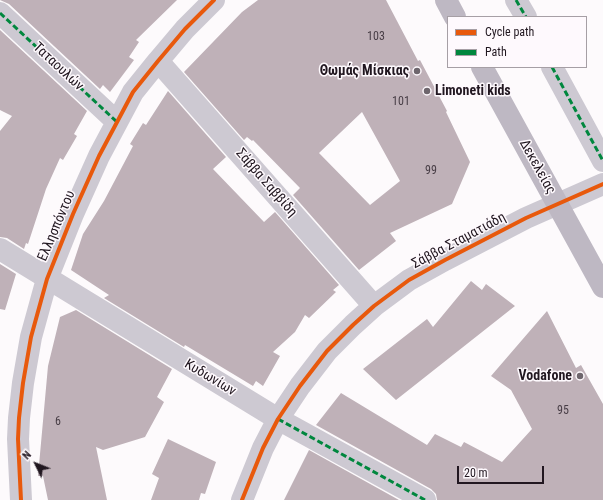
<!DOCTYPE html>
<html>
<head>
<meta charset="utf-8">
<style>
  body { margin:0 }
  #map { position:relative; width:603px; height:500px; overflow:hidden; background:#fdfafc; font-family:"Roboto Condensed",sans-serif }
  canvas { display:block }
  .legend { position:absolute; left:447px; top:16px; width:140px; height:52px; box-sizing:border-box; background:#fef9fd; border:1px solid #a69fa5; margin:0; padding:5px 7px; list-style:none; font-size:12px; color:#211720 }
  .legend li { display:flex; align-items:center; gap:8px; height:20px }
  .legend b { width:20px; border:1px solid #a69fa5 }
  .north { position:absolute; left:16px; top:444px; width:40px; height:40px; -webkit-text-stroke:3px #fef9fd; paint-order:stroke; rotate:313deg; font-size:11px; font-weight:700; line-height:16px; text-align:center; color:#211720 }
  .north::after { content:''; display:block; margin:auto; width:14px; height:18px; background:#211720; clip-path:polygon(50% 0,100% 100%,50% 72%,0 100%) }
  .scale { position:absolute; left:457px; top:466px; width:87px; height:18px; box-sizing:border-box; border:2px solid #211720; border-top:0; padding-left:5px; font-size:12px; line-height:14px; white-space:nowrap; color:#211720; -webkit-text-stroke:3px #fef9fd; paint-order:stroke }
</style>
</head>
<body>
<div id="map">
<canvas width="603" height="500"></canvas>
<ul class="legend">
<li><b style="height:5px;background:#e8590c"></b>Cycle path</li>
<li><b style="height:5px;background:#00873e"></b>Path</li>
</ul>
<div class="north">N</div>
<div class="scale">20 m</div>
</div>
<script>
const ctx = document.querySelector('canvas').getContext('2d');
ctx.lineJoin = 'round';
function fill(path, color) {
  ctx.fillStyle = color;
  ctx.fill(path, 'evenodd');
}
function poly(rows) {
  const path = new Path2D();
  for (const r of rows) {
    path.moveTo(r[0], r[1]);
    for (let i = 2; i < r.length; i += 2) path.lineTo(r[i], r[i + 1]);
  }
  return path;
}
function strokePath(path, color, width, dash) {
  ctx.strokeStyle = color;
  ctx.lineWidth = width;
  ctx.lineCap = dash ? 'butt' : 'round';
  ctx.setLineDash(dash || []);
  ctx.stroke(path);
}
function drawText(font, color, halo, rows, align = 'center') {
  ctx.font = font + ' "Roboto Condensed",sans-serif';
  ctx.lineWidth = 3;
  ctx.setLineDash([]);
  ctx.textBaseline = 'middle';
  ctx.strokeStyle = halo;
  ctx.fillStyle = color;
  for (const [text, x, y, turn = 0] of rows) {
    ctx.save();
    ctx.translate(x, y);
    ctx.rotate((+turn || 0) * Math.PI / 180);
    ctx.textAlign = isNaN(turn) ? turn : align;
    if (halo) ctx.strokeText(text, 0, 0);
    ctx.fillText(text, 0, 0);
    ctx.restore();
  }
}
const building = poly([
  [0,0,177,0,136,40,139,42,129,57,134,60,110,92,103,85,100,89,9,4],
  [258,0,386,0,418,61,420,60,447,111,446,112,470,162,452,204,390,233,396,241,359,270,293,195,300,188,253,140,252,141,247,137,244,140,184,72,242,12],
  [362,112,400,181,370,205,319,153],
  [0,30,87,111,74,134,77,136,63,160,60,158,46,189,28,244,26,243,24,249,7,238,0,237,0,131,12,116,0,110],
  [168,91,226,157,213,169,264,222,275,212,339,285,333,290,336,292,309,318,305,315,295,332,273,352,280,356,263,386,256,381,253,386,185,345,184,347,104,298,109,295,71,270,83,234,104,201,133,146,130,144,143,123,146,125],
  [0,264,16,274,5,310,0,309],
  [471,281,482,290,486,284,515,306,396,400,363,369,427,319,433,327],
  [76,310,172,369,157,397,164,402,145,437,103,450,96,447,107,500,48,500,43,476,38,476,48,366,60,317],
  [547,311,576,368,581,365,603,404,603,500,437,500,436,494,431,489,316,425,341,393,427,445,435,434,461,447,464,442,502,462,532,429,511,390,491,376],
  [168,439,216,462,205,494,201,493,199,500,151,500,159,478,152,474],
  [309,450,399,500,284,500]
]);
const minor = poly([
  [516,0,526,17],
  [0,13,117,122],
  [158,61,374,306],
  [552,67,603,161],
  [0,249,278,419,425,500],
  [21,500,18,439,19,418,23,383,31,337,47,279,73,214,99,156,133,92,158,61,185,29,214,0],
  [242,500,263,448,278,419,300,386,327,351,353,325,374,306,409,280,445,260,526,218,603,184]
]);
const major = poly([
  [446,0,455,17],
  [482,67,603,287]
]);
const quiet = poly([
  [516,0,526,17],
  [0,13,117,122],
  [552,67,603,161],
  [278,419,425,500]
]);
const cycleway = poly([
  [21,500,18,439,19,418,23,383,31,337,47,279,73,214,99,156,133,92,158,61,185,29,214,0],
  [242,500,263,448,278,419,300,386,327,351,353,325,374,306,409,280,445,260,526,218,603,184]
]);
const markers = [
  [417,71,4,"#6e666d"],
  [427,91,4,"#6e666d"],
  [580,376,4,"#6e666d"]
];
const numberNames = [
  ["103",376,37],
  ["101",401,102],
  ["99",431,171],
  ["95",563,411],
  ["6",58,422]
];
const streetNames = [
  ["Ταταουλών",58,67,43],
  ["Δεκελείας",537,167,61],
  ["Σάββα Σαββίδη",266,183,49],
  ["Ελλησπόντου",57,226,-67],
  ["Σάββα Σταματιάδη",459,241,-28],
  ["Κυδωνίων",210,378,31]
];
const poiNames = [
  ["Θωμάς Μίσκιας",409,71],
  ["Limoneti kids",435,91,"left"],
  ["Vodafone",572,376]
];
fill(building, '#bfb1b8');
strokePath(minor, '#cdc9d2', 22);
strokePath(major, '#beb8c3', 22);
strokePath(quiet, '#00873e', 3, [6, 3]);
strokePath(cycleway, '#e8590c', 4);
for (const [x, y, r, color] of markers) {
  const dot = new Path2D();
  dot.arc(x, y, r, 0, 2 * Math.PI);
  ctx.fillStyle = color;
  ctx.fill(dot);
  strokePath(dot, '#fef9fd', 1.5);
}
drawText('12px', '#483e46', null, numberNames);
drawText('14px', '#211720', '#fef9fd', streetNames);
drawText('bold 14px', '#211720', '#fef9fd', poiNames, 'right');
</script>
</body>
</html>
